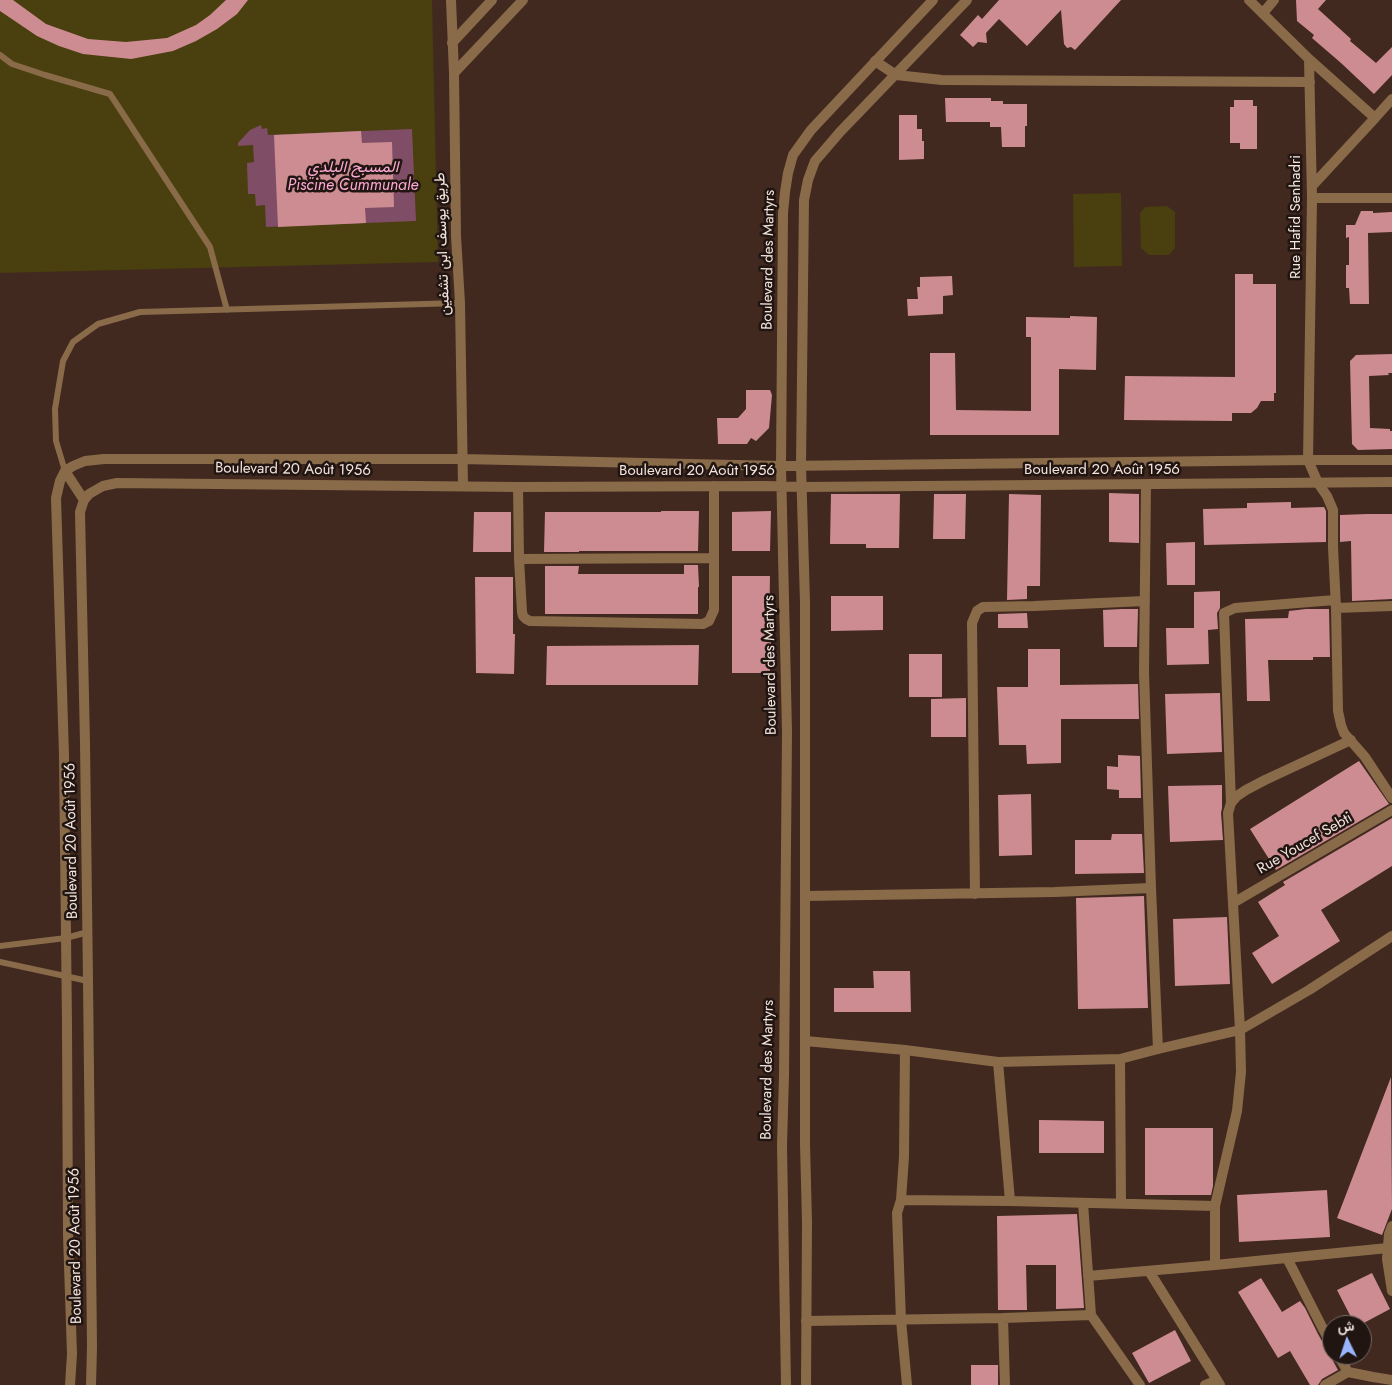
<!DOCTYPE html>
<html>
<head>
<meta charset="utf-8">
<style>
  body { margin:0 }
  #map { position:relative; width:1392px; height:1385px; overflow:hidden; background:#412920; font-family:Jost,Vazirmatn,sans-serif }
  canvas { display:block }
  .north { position:absolute; left:1322px; top:1315px; width:50px; height:50px; box-sizing:border-box; background:#201511; border:1px solid #756863; border-radius:50%; rotate:356deg; font-size:14px; font-weight:700; line-height:20px; text-align:center; color:#f4e4dd }
  .north::after { content:''; display:block; margin:auto; width:18px; height:22px; background:#98b5fd; clip-path:polygon(50% 0,100% 100%,50% 72%,0 100%) }
</style>
</head>
<body>
<div id="map">
<canvas width="1392" height="1385"></canvas>
<div class="north">ش</div>
</div>
<script>
const ctx = document.querySelector('canvas').getContext('2d');
ctx.lineJoin = 'round';
function fill(path, color) {
  ctx.fillStyle = color;
  ctx.fill(path, 'evenodd');
}
function poly(rows) {
  const path = new Path2D();
  for (const r of rows) {
    path.moveTo(r[0], r[1]);
    for (let i = 2; i < r.length; i += 2) path.lineTo(r[i], r[i + 1]);
  }
  return path;
}
function strokePath(path, color, width, dash) {
  ctx.strokeStyle = color;
  ctx.lineWidth = width;
  ctx.lineCap = dash ? 'butt' : 'round';
  ctx.setLineDash(dash || []);
  ctx.stroke(path);
}
function drawText(font, color, halo, rows, align = 'center') {
  ctx.font = font + ' Jost,Vazirmatn,sans-serif';
  ctx.lineWidth = 5;
  ctx.setLineDash([]);
  ctx.textBaseline = 'middle';
  ctx.strokeStyle = halo;
  ctx.fillStyle = color;
  for (const [text, x, y, turn = 0] of rows) {
    ctx.save();
    ctx.translate(x, y);
    ctx.rotate((+turn || 0) * Math.PI / 180);
    ctx.textAlign = isNaN(turn) ? turn : align;
    if (halo) ctx.strokeText(text, 0, 0);
    ctx.fillText(text, 0, 0);
    ctx.restore();
  }
}
const green = poly([
  [0,0,432,0,438,262,0,273],
  [1121,193,1122,266,1074,267,1073,194],
  [1167,206,1175,212,1175,248,1169,255,1149,255,1141,248,1140,213,1145,207]
]);
const water = poly([
  [261,125,262,129,267,128,268,135,412,129,416,221,266,227,265,205,256,206,255,194,248,194,247,163,254,162,253,145,238,146,238,143,250,130]
]);
const building = poly([
  [0,0,13,0,46,24,88,39,126,42,167,38,196,25,210,15,226,0,248,0,237,14,217,29,196,41,173,51,131,59,83,54,59,46,37,36,0,11],
  [999,0,1121,0,1075,50,1071,47,1067,48,1064,44,1061,10,1027,46,999,19,986,33,987,43,978,42,973,47,960,35,978,15,982,19],
  [1296,0,1326,0,1318,9,1351,39,1350,41,1376,63,1392,47,1392,75,1374,94,1341,63,1312,38,1314,35,1297,21],
  [945,98,991,98,991,101,1003,101,1003,104,1027,104,1027,126,1025,126,1025,147,1002,147,1001,127,990,127,990,122,946,122],
  [1234,100,1253,100,1253,106,1257,106,1257,149,1240,149,1240,143,1230,143,1230,107,1234,107],
  [899,115,917,115,917,129,922,129,922,141,924,141,924,159,899,160],
  [361,131,362,143,392,142,394,207,365,208,366,223,278,227,274,135],
  [1361,211,1373,211,1373,213,1392,212,1392,232,1368,233,1369,304,1350,304,1349,288,1346,288,1346,265,1349,265,1349,237,1346,238,1346,225,1355,225],
  [1235,274,1253,274,1253,284,1276,284,1276,393,1274,393,1274,401,1261,401,1257,408,1251,413,1232,413,1232,421,1124,420,1125,376,1235,377],
  [952,276,953,295,943,296,943,314,908,316,907,299,918,299,917,287,920,287,920,277],
  [1070,316,1097,317,1096,370,1059,369,1059,435,930,435,930,353,955,353,956,410,1031,411,1031,337,1026,337,1026,317,1070,318],
  [1392,354,1392,373,1388,373,1389,375,1369,376,1370,428,1390,429,1390,431,1392,431,1392,449,1358,450,1352,444,1350,361,1356,355],
  [746,390,770,390,772,395,769,428,756,441,751,438,747,444,718,444,717,418,738,418,746,409],
  [1109,493,1139,494,1139,543,1109,542],
  [831,494,900,494,899,548,866,548,866,544,830,544],
  [934,494,966,494,965,539,933,539],
  [1009,494,1041,495,1040,586,1027,586,1027,599,1007,600],
  [1291,502,1291,508,1324,507,1326,511,1326,542,1204,545,1203,509,1247,508,1247,503],
  [661,511,699,511,698,551,579,551,579,552,544,552,545,512,661,512],
  [771,511,770,551,732,551,732,512],
  [474,512,511,512,511,552,473,552],
  [1367,514,1392,514,1392,599,1352,601,1351,541,1340,542,1340,515],
  [1195,542,1195,585,1167,585,1166,543],
  [684,565,698,565,699,587,698,587,698,614,545,614,545,566,579,566,578,574,684,574],
  [732,576,770,576,769,633,771,633,771,646,770,646,770,673,732,673],
  [475,577,513,577,513,634,515,634,514,674,476,673],
  [1220,591,1220,608,1217,613,1218,629,1208,630,1209,664,1167,665,1166,628,1194,628,1194,592],
  [831,596,883,596,883,630,831,631],
  [1122,609,1138,609,1137,647,1104,647,1103,610],
  [1306,609,1329,609,1330,657,1313,657,1313,660,1268,660,1270,701,1247,701,1245,619,1288,618,1289,611],
  [1027,613,1028,628,998,628,998,614],
  [699,645,698,685,546,685,547,646],
  [1028,649,1060,649,1060,685,1138,684,1139,719,1061,719,1061,763,1027,764,1026,745,999,745,997,687,1028,687],
  [909,654,942,654,942,697,909,697],
  [1220,693,1222,752,1167,754,1165,694],
  [966,698,966,737,931,737,931,699],
  [1118,755,1140,756,1141,798,1119,798,1119,790,1107,789,1107,766,1118,767],
  [1359,761,1389,804,1276,870,1250,829],
  [1222,785,1222,808,1221,813,1223,840,1170,842,1168,786],
  [1031,794,1032,855,999,856,998,795],
  [1392,818,1392,866,1321,910,1340,941,1272,984,1252,953,1279,936,1258,902,1285,885,1283,882],
  [1112,834,1142,834,1144,873,1075,874,1075,840,1111,840],
  [1144,896,1148,1008,1078,1009,1076,898],
  [1227,917,1230,984,1175,986,1173,919],
  [873,971,910,971,911,1012,834,1012,834,988,874,988],
  [1391,1077,1392,1209,1382,1235,1337,1218],
  [1039,1120,1104,1121,1104,1153,1039,1153],
  [1145,1128,1213,1128,1213,1186,1211,1195,1145,1195],
  [1327,1190,1330,1237,1239,1242,1237,1195],
  [1077,1214,1084,1308,1056,1309,1056,1265,1026,1265,1027,1310,998,1310,997,1216],
  [1372,1273,1390,1309,1360,1325,1355,1325,1337,1290],
  [1261,1278,1282,1312,1300,1301,1305,1308,1318,1334,1338,1370,1322,1379,1318,1385,1310,1385,1290,1351,1278,1358,1238,1292],
  [1175,1330,1191,1361,1149,1383,1132,1353],
  [971,1365,998,1365,998,1385,971,1385]
]);
const service = poly([
  [0,55,12,64,45,75,110,94,210,247,227,310],
  [65,471,56,441,55,409,63,361,73,342,98,324,140,312,460,303],
  [0,946,66,938,88,932],
  [0,962,88,981]
]);
const minor = poly([
  [1249,0,1309,59,1312,198,1308,460,1318,483,1327,496,1333,510,1333,547,1336,608,1338,711,1341,725,1344,733,1365,757,1392,798],
  [1263,13,1274,0],
  [452,43,492,0],
  [1309,59,1375,118,1392,99],
  [875,61,896,75,942,80,1310,82],
  [454,73,523,0],
  [1312,186,1375,118],
  [1312,198,1392,198],
  [1146,485,1144,672,1151,888,1158,1049],
  [518,487,519,559,522,612,523,616,526,619,530,621,703,624,709,621,714,610,714,486],
  [519,559,714,558],
  [1336,608,1392,606],
  [1231,803,1224,613,1235,608,1335,600],
  [975,894,972,623,977,611,983,607,1034,606,1145,601],
  [805,896,1055,892,1151,888],
  [1233,903,1392,810],
  [805,1041,905,1050,998,1062,1120,1059,1158,1049,1240,1030,1309,990,1392,936],
  [905,1050,904,1157,901,1200,897,1213,901,1320,907,1385],
  [1120,1059,1121,1203],
  [998,1062,1010,1201],
  [901,1200,1010,1201,1215,1206],
  [1083,1203,1091,1315,1140,1385],
  [1392,1226,1389,1234,1387,1259,1392,1291],
  [1287,1258,1322,1327,1332,1345],
  [1215,1265,1215,1206,1237,1111,1241,1072,1240,1030,1228,813,1231,803,1237,796,1246,790,1265,780,1351,740],
  [1149,1271,1220,1385],
  [1088,1276,1215,1265,1388,1248],
  [1003,1318,1005,1385],
  [806,1321,1003,1318,1091,1315],
  [1338,1355,1348,1372,1373,1377,1392,1380],
  [1205,1385,1217,1380],
  [1325,1385,1348,1372]
]);
const tertiary = poly([
  [451,0,454,73,456,236,460,303,463,486],
  [65,471,84,500],
  [70,1385,72,1354,68,1235,67,1025,64,755,56,498,60,481,65,471,73,466,85,461,104,459,462,459,781,466,1308,460,1392,460],
  [91,1385,92,1347,88,981,85,743,80,512,84,500,89,494,103,486,117,483,518,487,766,486,802,487,1392,482],
  [786,1385,782,1145,784,1076,787,732,781,466,783,213,785,192,788,173,793,155,811,130,933,0],
  [806,1385,807,1222,805,1144,805,602,801,466,804,200,808,180,812,169,815,161,822,153,840,132,967,0]
]);
const streetNames = [
  ["Rue Hafid Senhadri",1296,217,-90],
  ["طريق يوسف ابن تشفين",443,244,-92],
  ["Boulevard des Martyrs",769,260,-89],
  ["Boulevard 20 Août 1956",293,470,1],
  ["Boulevard 20 Août 1956",1102,470],
  ["Boulevard 20 Août 1956",697,471],
  ["Boulevard des Martyrs",771,665,-91],
  ["Boulevard 20 Août 1956",72,841,-91],
  ["Rue Youcef Sebti",1305,844,-30],
  ["Boulevard des Martyrs",768,1070,-89],
  ["Boulevard 20 Août 1956",76,1246,-91]
];
const waterNames = [
  ["المسبح البلدي",353,168],
  ["Piscine Cummunale",353,186]
];
fill(green, '#4a3f0e');
fill(water, '#804d67');
fill(building, '#cd8c91');
strokePath(service, '#8a6b49', 6);
strokePath(minor, '#8a6b49', 10);
strokePath(tertiary, '#8a6b49', 10);
drawText('15px', '#f4e4dd', '#201511', streetNames);
drawText('italic 16px', '#fba9d2', '#201511', waterNames);
</script>
</body>
</html>
